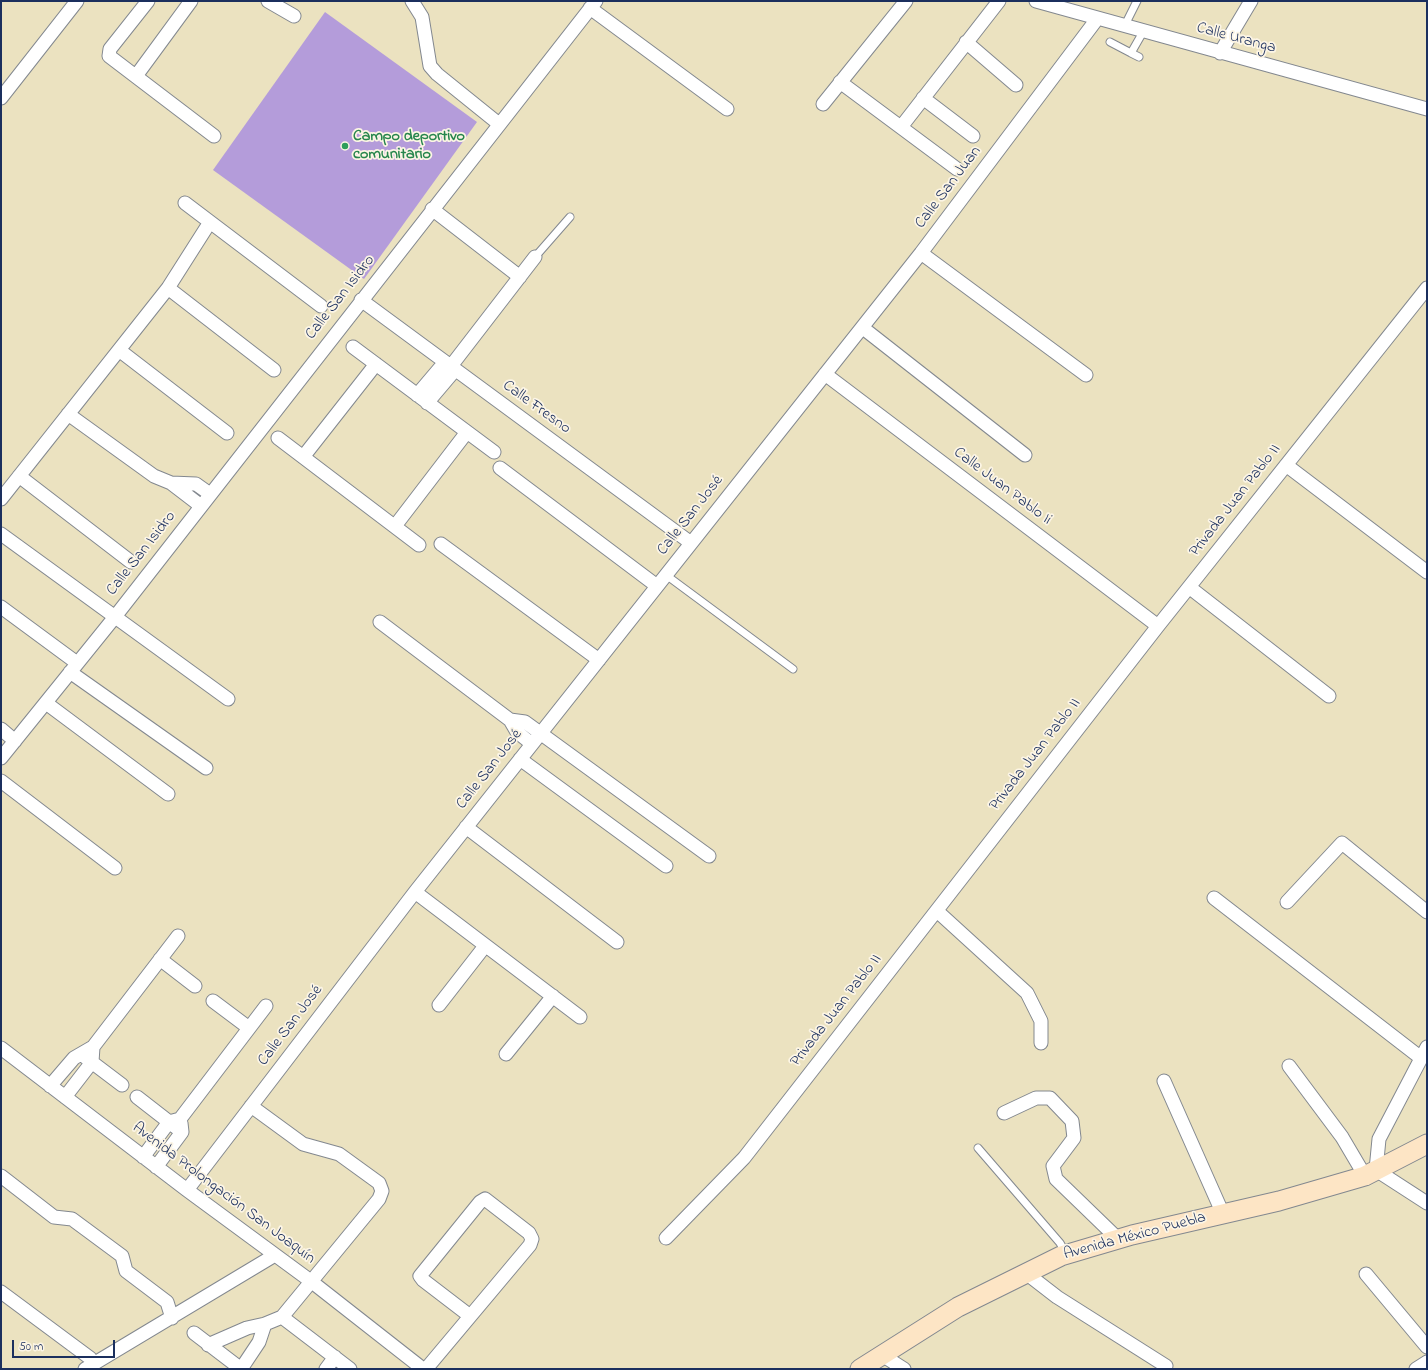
<!DOCTYPE html>
<html>
<head>
<meta charset="utf-8">
<style>
  body { margin:0 }
  #map { position:relative; width:1428px; height:1370px; overflow:hidden; background:#ebe2c0; font-family:"Indie Flower",sans-serif }
  canvas { display:block }
  .frame { position:absolute; inset:0; border:2px solid #1b2f5e; pointer-events:none }
  .scale { position:absolute; left:12px; top:1340px; width:103px; height:18px; box-sizing:border-box; border:2px solid #1b2f5e; border-top:0; padding-left:5px; font-size:12px; line-height:14px; white-space:nowrap; color:#1b2f5e; -webkit-text-stroke:3px #fcf5e5; paint-order:stroke }
</style>
</head>
<body>
<div id="map">
<canvas width="1428" height="1370"></canvas>
<div class="frame"></div>
<div class="scale">50 m</div>
</div>
<script>
const ctx = document.querySelector('canvas').getContext('2d');
ctx.lineJoin = 'round';
function fill(path, color) {
  ctx.fillStyle = color;
  ctx.fill(path, 'evenodd');
}
function poly(rows) {
  const path = new Path2D();
  for (const r of rows) {
    path.moveTo(r[0], r[1]);
    for (let i = 2; i < r.length; i += 2) path.lineTo(r[i], r[i + 1]);
  }
  return path;
}
function strokePath(path, color, width, dash) {
  ctx.strokeStyle = color;
  ctx.lineWidth = width;
  ctx.lineCap = dash ? 'butt' : 'round';
  ctx.setLineDash(dash || []);
  ctx.stroke(path);
}
function drawText(font, color, halo, rows, align = 'center') {
  ctx.font = font + ' "Indie Flower",sans-serif';
  ctx.lineWidth = 3.5;
  ctx.setLineDash([]);
  ctx.textBaseline = 'middle';
  ctx.strokeStyle = halo;
  ctx.fillStyle = color;
  for (const [text, x, y, turn = 0] of rows) {
    ctx.save();
    ctx.translate(x, y);
    ctx.rotate((+turn || 0) * Math.PI / 180);
    ctx.textAlign = isNaN(turn) ? turn : align;
    if (halo) ctx.strokeText(text, 0, 0);
    ctx.fillText(text, 0, 0);
    ctx.restore();
  }
}
const building = poly([
  [325,12,477,122,364,279,213,170]
]);
const lane = poly([
  [1124,27,1137,1],
  [1110,42,1131,53],
  [1139,57,1131,53,1143,32],
  [535,257,570,217],
  [666,575,793,669],
  [978,1148,1060,1243,1066,1254]
]);
const street = poly([
  [148,1,110,49,109,56,214,136],
  [268,1,294,16],
  [412,1,422,17,430,66,437,74,499,124],
  [1036,1,1427,109],
  [590,8,727,109],
  [966,42,1016,85],
  [1220,53,1251,1],
  [136,76,191,1],
  [840,82,957,169],
  [1,98,77,1],
  [923,98,973,136],
  [823,104,906,1],
  [901,127,999,1],
  [185,203,321,306],
  [432,209,520,277],
  [921,253,1086,375],
  [168,288,274,370],
  [361,300,691,543],
  [863,328,1025,455],
  [353,347,494,452],
  [119,350,227,433],
  [451,366,535,257],
  [825,374,1158,626],
  [417,395,445,362],
  [427,403,455,370],
  [68,414,154,476,171,483,196,484,210,494],
  [278,438,419,545],
  [303,457,376,364],
  [1286,465,1427,572],
  [500,468,657,586],
  [19,476,131,562],
  [171,483,201,506],
  [1,499,168,288,210,222],
  [395,526,467,432],
  [1,534,228,699],
  [441,544,599,660],
  [1189,587,1329,696],
  [1,607,77,663],
  [380,622,510,720,517,732,532,744],
  [70,672,206,768],
  [46,703,168,794],
  [510,720,525,722,709,856],
  [1,729,15,741],
  [1,758,114,618,596,1],
  [520,759,666,866],
  [1,781,115,868],
  [466,827,617,942],
  [415,892,580,1017],
  [1214,898,1421,1058],
  [1287,902,1342,843,1427,912],
  [937,911,1027,993,1041,1021,1041,1043],
  [160,959,195,986],
  [213,1001,249,1028],
  [439,1005,485,946],
  [1427,1047,1379,1139,1376,1170,1427,1203],
  [1,1048,187,1190,312,1282,423,1369],
  [506,1054,553,996],
  [85,1057,122,1085],
  [1289,1066,1342,1137,1365,1176],
  [1164,1081,1223,1214],
  [50,1086,74,1058,93,1047,178,936],
  [65,1097,92,1062,93,1047],
  [137,1097,182,1132],
  [1004,1113,1036,1098,1050,1098,1072,1121,1074,1138,1053,1166,1056,1179,1118,1239],
  [143,1157,169,1122,180,1119,266,1006],
  [156,1167,182,1132,181,1123],
  [1,1176,54,1217,72,1219,122,1256,126,1271,167,1302,172,1318],
  [187,1190,415,892,921,253,1097,19],
  [666,1238,744,1158,1158,626,1427,288],
  [1026,1273,1057,1297,1166,1366],
  [1366,1274,1427,1347],
  [1,1292,90,1358,93,1364],
  [282,1317,350,1369],
  [194,1333,241,1369],
  [208,1345,247,1328,265,1324,282,1317,379,1199,382,1191,379,1183,339,1154,303,1144,251,1106],
  [882,1355,904,1369],
  [85,1369,275,1255],
  [241,1369,259,1342,265,1324],
  [326,1369,335,1357],
  [426,1369,530,1245,532,1239,529,1233,485,1199,480,1202,420,1276,423,1280,470,1316],
  [1416,1369,1427,1362]
]);
const secondary = poly([
  [860,1369,958,1307,1061,1256,1132,1235,1279,1201,1365,1176,1427,1144]
]);
const markers = [
  [345,146,4,"#2e9e5b"]
];
const streetNames = [
  ["Calle Uranga",1236,39,15],
  ["Calle San Juan",949,188,-53],
  ["Calle San Isidro",341,298,-52],
  ["Calle Fresno",536,408,36],
  ["Calle Juan Pablo Ii",1002,487,37],
  ["Privada Juan Pablo II",1236,501,-52],
  ["Calle San José",691,516,-52],
  ["Calle San Isidro",142,554,-52],
  ["Privada Juan Pablo II",1036,755,-52],
  ["Calle San José",490,770,-52],
  ["Privada Juan Pablo II",837,1011,-52],
  ["Calle San José",291,1026,-53],
  ["Avenida Prolongación San Joaquín",223,1194,37],
  ["Avenida México Puebla",1135,1237,-15]
];
const leisureNames = [
  ["Campo deportivo",353,137],
  ["comunitario",353,155]
];
fill(building, '#b49cda');
strokePath(lane, '#83888f', 9);
strokePath(street, '#83888f', 15);
strokePath(secondary, '#83888f', 21);
strokePath(lane, '#fff', 7);
strokePath(street, '#fff', 13);
strokePath(secondary, '#fde5c5', 19);
for (const [x, y, r, color] of markers) {
  const dot = new Path2D();
  dot.arc(x, y, r, 0, 2 * Math.PI);
  ctx.fillStyle = color;
  ctx.fill(dot);
  strokePath(dot, '#fcf5e5', 1.5);
}
drawText('16px', '#1b2f5e', '#fcf5e5', streetNames);
drawText('bold 16px', '#27864d', '#fcf5e5', leisureNames, 'left');
</script>
</body>
</html>
